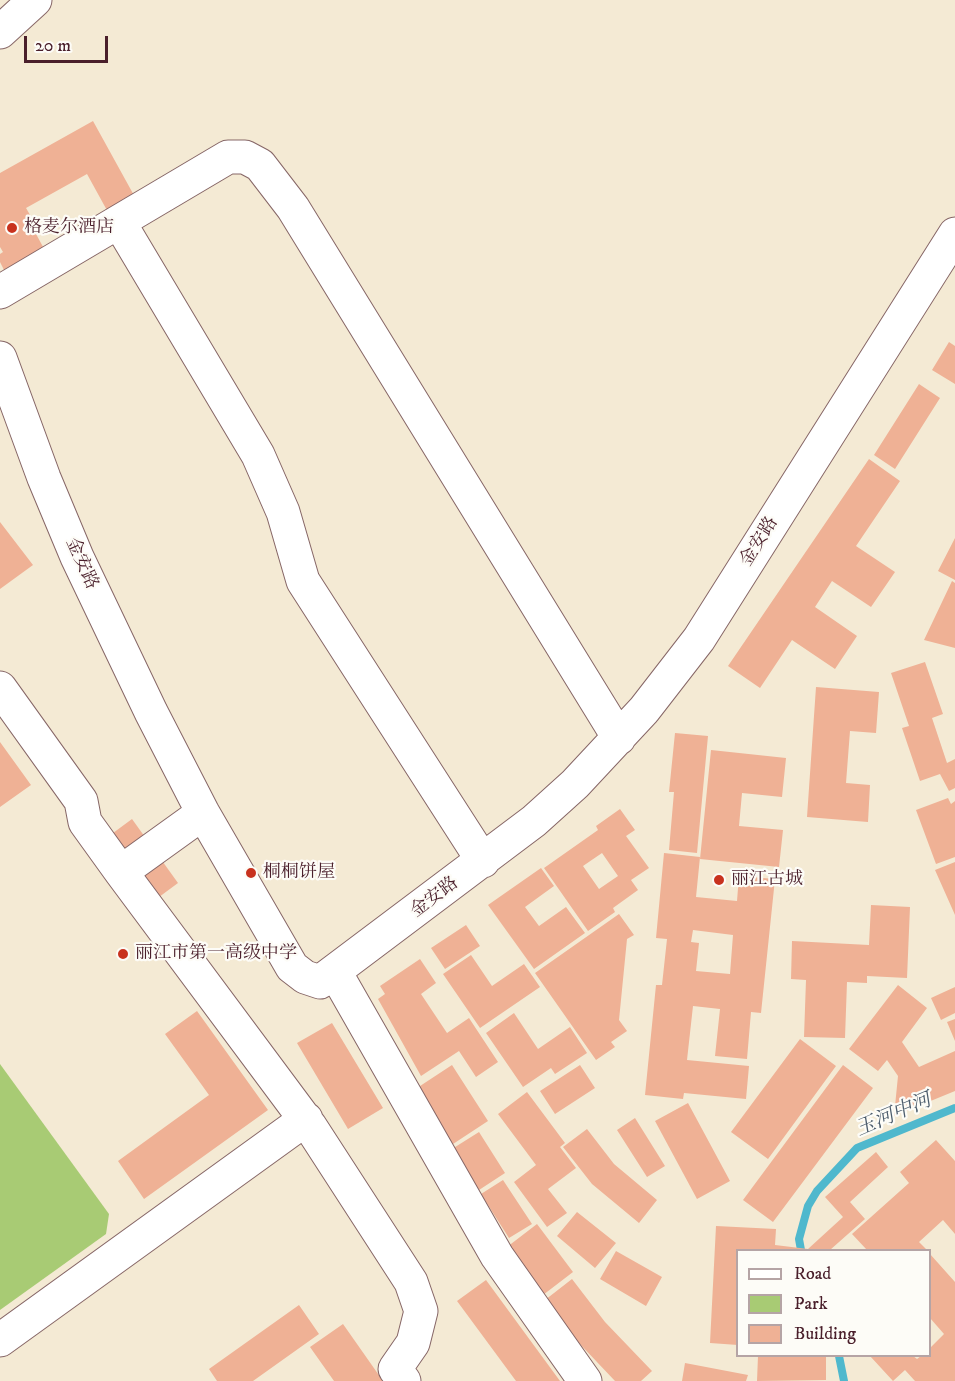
<!DOCTYPE html>
<html>
<head>
<meta charset="utf-8">
<style>
  body { margin:0 }
  #map { position:relative; width:955px; height:1381px; overflow:hidden; background:#f4ead4; font-family:"IM FELL DW Pica",serif }
  canvas { display:block }
  .legend { position:absolute; left:736px; top:1249px; width:195px; height:108px; box-sizing:border-box; background:#fdfcf7; border:2px solid #b5a4a5; margin:0; padding:8px 10px; list-style:none; font-size:18px; color:#4a1f2b }
  .legend li { display:flex; align-items:center; gap:12px; height:30px }
  .legend b { width:30px; border:2px solid #b5a4a5 }
  .scale { position:absolute; left:24px; top:36px; width:84px; height:27px; box-sizing:border-box; border:3px solid #4a1f2b; border-top:0; padding-left:8px; font-size:18px; line-height:21px; white-space:nowrap; color:#4a1f2b; -webkit-text-stroke:4px #fdfcf7; paint-order:stroke }
</style>
</head>
<body>
<div id="map">
<canvas width="955" height="1381"></canvas>
<ul class="legend">
<li><b style="height:8px;background:#fff"></b>Road</li>
<li><b style="height:16px;background:#a8cb74"></b>Park</li>
<li><b style="height:16px;background:#efb195"></b>Building</li>
</ul>
<div class="scale">20 m</div>
</div>
<script>
const ctx = document.querySelector('canvas').getContext('2d');
ctx.lineJoin = 'round';
function fill(path, color) {
  ctx.fillStyle = color;
  ctx.fill(path, 'evenodd');
}
function poly(rows) {
  const path = new Path2D();
  for (const r of rows) {
    path.moveTo(r[0], r[1]);
    for (let i = 2; i < r.length; i += 2) path.lineTo(r[i], r[i + 1]);
  }
  return path;
}
function strokePath(path, color, width, dash) {
  ctx.strokeStyle = color;
  ctx.lineWidth = width;
  ctx.lineCap = dash ? 'butt' : 'round';
  ctx.setLineDash(dash || []);
  ctx.stroke(path);
}
function drawText(font, color, halo, rows, align = 'center') {
  ctx.font = font + ' "IM FELL DW Pica","Noto Serif SC",serif';
  ctx.lineWidth = 4.5;
  ctx.setLineDash([]);
  ctx.textBaseline = 'middle';
  ctx.strokeStyle = halo;
  ctx.fillStyle = color;
  for (const [text, x, y, turn = 0] of rows) {
    ctx.save();
    ctx.translate(x, y);
    ctx.rotate((+turn || 0) * Math.PI / 180);
    ctx.textAlign = isNaN(turn) ? turn : align;
    if (halo) ctx.strokeText(text, 0, 0);
    ctx.fillText(text, 0, 0);
    ctx.restore();
  }
}
const green = poly([
  [0,1064,109,1214,106,1234,0,1310]
]);
const stream = poly([
  [801,1250,799,1239,808,1206,817,1191,857,1148,955,1108],
  [839,1356,844,1381]
]);
const building = poly([
  [93,121,136,199,109,214,87,174,26,208,40,232,36,234,48,256,8,278,0,262,0,254,3,252,0,247,0,173],
  [949,342,955,346,955,384,932,370],
  [919,384,940,398,895,469,874,455],
  [869,459,900,481,856,546,895,572,871,607,832,581,815,607,857,636,835,669,792,640,760,688,728,666],
  [0,522,33,565,0,589],
  [955,538,955,580,938,571],
  [952,581,955,583,955,648,924,640],
  [925,662,943,714,932,718,947,763,955,759,955,788,949,791,940,774,920,781,902,728,909,726,891,673],
  [816,687,879,692,876,733,850,731,846,783,870,785,868,822,807,817],
  [675,733,708,736,697,853,669,850,674,792,669,792],
  [0,742,31,785,0,807],
  [711,750,786,758,782,797,742,793,739,826,783,830,779,867,700,859],
  [948,798,951,804,955,801,955,857,936,864,916,810],
  [620,809,635,830,626,836,649,868,631,880,638,890,613,908,615,912,588,931,544,868,598,830,596,826],
  [602,853,618,876,599,889,583,866],
  [132,819,178,883,155,900,109,836],
  [664,853,700,857,696,897,737,901,739,876,775,879,761,1013,751,1012,747,1059,715,1056,720,1009,693,1006,687,1060,749,1066,746,1099,684,1093,683,1099,645,1095,656,985,662,985,667,939,656,938],
  [693,930,733,935,730,974,696,971,699,943,691,942],
  [955,862,955,915,935,870],
  [541,868,554,886,525,907,539,926,566,907,585,933,534,969,488,905],
  [871,905,910,907,907,978,867,976,867,983,847,982,845,1038,804,1037,806,980,791,979,792,941,869,945],
  [619,914,634,935,627,939,619,1020,627,1031,611,1042,615,1047,596,1060,535,973],
  [466,925,480,946,445,969,431,948],
  [471,955,492,986,524,964,540,987,480,1028,443,974],
  [420,959,436,983,421,994,447,1033,469,1018,498,1062,476,1077,459,1051,421,1076,378,999,385,994,380,986],
  [898,985,927,1008,902,1042,919,1067,955,1051,955,1091,894,1116,898,1076,887,1060,878,1071,849,1049],
  [955,987,955,1013,941,1020,931,998],
  [197,1011,268,1110,144,1199,118,1161,209,1095,165,1034],
  [514,1013,538,1049,570,1027,587,1053,555,1074,551,1068,523,1087,486,1033],
  [955,1019,955,1041,947,1022],
  [332,1023,383,1108,348,1129,297,1043],
  [800,1039,836,1066,768,1159,731,1132],
  [452,1065,488,1121,453,1144,417,1088],
  [580,1065,595,1088,555,1114,540,1091],
  [843,1065,873,1088,773,1222,743,1200],
  [527,1092,565,1143,560,1147,576,1168,548,1189,567,1213,547,1227,514,1182,536,1165,498,1114],
  [688,1103,730,1181,697,1199,655,1121],
  [635,1118,665,1166,647,1177,617,1130],
  [587,1129,614,1164,657,1200,639,1223,592,1184,563,1147],
  [479,1132,505,1173,479,1190,452,1149],
  [936,1140,955,1161,955,1234,943,1220,919,1242,927,1250,867,1250,852,1234,909,1183,900,1172],
  [876,1152,888,1167,850,1202,865,1219,830,1250,738,1250,738,1345,710,1343,716,1226,776,1229,775,1245,808,1249,843,1217,825,1197],
  [503,1180,532,1224,509,1238,481,1194],
  [577,1212,616,1243,595,1268,557,1236],
  [537,1224,573,1272,543,1295,507,1247],
  [616,1251,662,1277,646,1306,600,1279],
  [930,1254,955,1282,955,1381,915,1381,905,1370,893,1381,870,1356,913,1356,917,1359,921,1356,930,1356,930,1348,944,1334,930,1318],
  [572,1279,605,1322,652,1371,641,1381,615,1381,578,1342,545,1300],
  [486,1280,560,1381,516,1381,457,1301],
  [299,1305,319,1334,253,1381,217,1381,209,1369],
  [343,1324,383,1381,334,1381,310,1347],
  [758,1356,826,1356,826,1380,757,1381],
  [685,1363,748,1375,746,1381,682,1381]
]);
const minor = poly([
  [0,32,35,0],
  [119,222,258,455,283,512,303,581,483,861],
  [0,292,228,157,245,157,260,165,293,208,619,738],
  [0,358,44,478,77,557,151,712,203,813,292,967,305,977,320,982,534,821,575,784,644,710,699,639,955,234],
  [0,688,81,801,85,822,121,872,310,1126,411,1282,421,1311,413,1343,395,1369,404,1381],
  [121,872,203,813],
  [335,972,497,1256,585,1381],
  [0,1340,306,1119]
]);
const markers = [
  [12,228,6,"#c8321e"],
  [251,873,6,"#c8321e"],
  [719,880,6,"#c8321e"],
  [123,954,6,"#c8321e"]
];
const poiNames = [
  ["格麦尔酒店",24,228],
  ["桐桐饼屋",263,873],
  ["丽江古城",731,880],
  ["丽江市第一高级中学",135,954]
];
const streetNames = [
  ["金安路",760,542,-58],
  ["金安路",81,564,66],
  ["金安路",435,898,-37]
];
const waterNames = [
  ["玉河中河",894,1116,-23]
];
fill(green, '#a8cb74');
strokePath(stream, '#4fb8cd', 8);
fill(building, '#efb195');
strokePath(minor, '#866666', 35);
strokePath(minor, '#fff', 33);
for (const [x, y, r, color] of markers) {
  const dot = new Path2D();
  dot.arc(x, y, r, 0, 2 * Math.PI);
  ctx.fillStyle = color;
  ctx.fill(dot);
  strokePath(dot, '#fdfcf7', 2);
}
drawText('18px', '#4a1f2b', '#fdfcf7', poiNames, 'left');
drawText('18px', '#4a1f2b', '#fdfcf7', streetNames);
drawText('italic 20px', '#4c5c6c', '#fdfcf7', waterNames);
</script>
</body>
</html>
